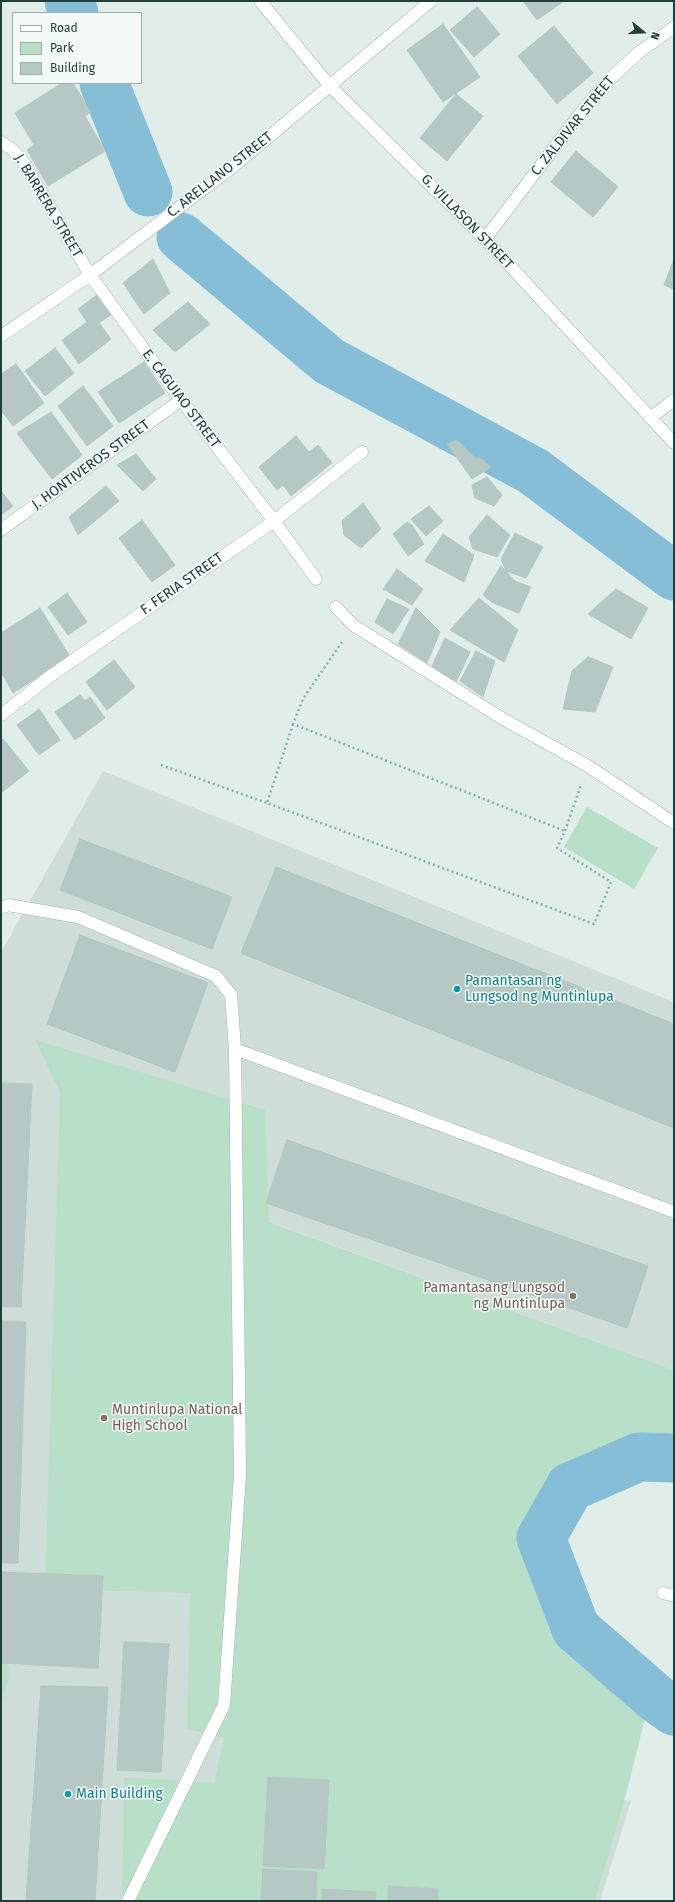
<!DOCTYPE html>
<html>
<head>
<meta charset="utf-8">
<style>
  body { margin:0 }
  #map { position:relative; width:675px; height:1902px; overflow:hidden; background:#e1ede9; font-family:"Fira Sans",sans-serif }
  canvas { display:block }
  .frame { position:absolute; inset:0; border:2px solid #203f3b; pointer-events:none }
  .legend { position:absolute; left:12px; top:12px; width:130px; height:72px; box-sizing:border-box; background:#f2f9f6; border:1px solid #9eafab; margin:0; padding:5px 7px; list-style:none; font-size:12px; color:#203f3b }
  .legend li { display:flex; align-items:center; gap:8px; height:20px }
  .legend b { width:20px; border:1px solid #9eafab }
  .north { position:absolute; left:623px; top:12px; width:40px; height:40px; -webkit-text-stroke:3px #f2f9f6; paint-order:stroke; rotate:108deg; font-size:11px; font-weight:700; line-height:16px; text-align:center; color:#203f3b }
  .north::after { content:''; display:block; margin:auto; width:14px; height:18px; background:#203f3b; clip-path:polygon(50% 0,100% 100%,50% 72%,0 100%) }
</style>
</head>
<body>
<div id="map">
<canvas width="675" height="1902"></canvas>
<div class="frame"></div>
<ul class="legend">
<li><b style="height:5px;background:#fff"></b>Road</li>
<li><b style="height:11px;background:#b8dfc8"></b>Park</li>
<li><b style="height:11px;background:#b6c8c3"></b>Building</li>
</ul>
<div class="north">N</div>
</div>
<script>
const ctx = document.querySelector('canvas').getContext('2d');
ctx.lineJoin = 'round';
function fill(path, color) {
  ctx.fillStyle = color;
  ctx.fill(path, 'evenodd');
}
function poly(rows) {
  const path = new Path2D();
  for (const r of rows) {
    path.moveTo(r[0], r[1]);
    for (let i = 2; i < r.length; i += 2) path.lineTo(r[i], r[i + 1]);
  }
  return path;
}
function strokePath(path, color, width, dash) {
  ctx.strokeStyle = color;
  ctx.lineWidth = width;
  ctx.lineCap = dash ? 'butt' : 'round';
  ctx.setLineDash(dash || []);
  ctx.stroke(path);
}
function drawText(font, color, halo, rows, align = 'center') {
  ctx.font = font + ' "Fira Sans",sans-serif';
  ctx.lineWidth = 3;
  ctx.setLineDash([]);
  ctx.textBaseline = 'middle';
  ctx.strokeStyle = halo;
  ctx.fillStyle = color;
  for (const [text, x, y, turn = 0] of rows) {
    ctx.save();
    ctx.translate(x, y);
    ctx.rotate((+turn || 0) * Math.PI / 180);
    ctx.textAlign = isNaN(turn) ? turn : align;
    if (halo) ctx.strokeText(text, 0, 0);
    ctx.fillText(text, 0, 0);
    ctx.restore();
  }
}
const built = poly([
  [103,771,674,1002,674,1370,270,1222,233,1739,631,1801,600,1901,1,1901,1,952]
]);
const green = poly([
  [587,807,658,848,634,889,564,847],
  [35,1040,265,1110,269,1222,674,1370,674,1429,667,1458,639,1457,570,1487,542,1538,576,1629,651,1694,626,1794,595,1901,122,1901,124,1777,214,1783,224,1738,187,1729,190,1593,45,1589,60,1092],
  [1,1618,5,1619,9,1678,2,1700]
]);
const river = poly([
  [69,1,74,13],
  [104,83,148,192],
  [181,237,329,361,533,471,674,576],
  [674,1458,639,1457,570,1487,541,1538,576,1629,657,1699,674,1711]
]);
const building = poly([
  [523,1,564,1,537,20,523,1],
  [477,7,500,34,474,57,450,30,477,7],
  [443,24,480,77,443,102,407,50,443,24],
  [554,26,593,73,557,104,518,56,554,26],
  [62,83,73,83,91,112,85,116,105,151,48,186,27,150,34,145,15,113,62,83],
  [456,94,483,116,447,161,420,138,456,94],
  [576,151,618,187,593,217,551,182,576,151],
  [153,259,170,293,144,314,123,283,153,259],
  [674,259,674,289,664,285,674,259],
  [97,295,112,314,99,323,111,339,79,364,62,340,87,322,78,309,97,295],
  [188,302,210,324,175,352,153,330,188,302],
  [55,348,74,373,45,396,25,371,55,348],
  [144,362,165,393,119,423,98,392,144,362],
  [16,364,44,403,13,426,1,410,1,374,16,364],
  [83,386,113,426,87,446,58,406,83,386],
  [51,412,82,455,52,479,17,433,51,412],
  [296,436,309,452,318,445,332,463,291,496,283,485,277,490,259,467,296,436],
  [457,440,475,458,482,459,491,467,472,479,447,444,457,440],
  [136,454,156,479,143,491,117,465,136,454],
  [487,477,502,495,494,506,475,498,472,485,487,477],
  [106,486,119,501,78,535,69,517,106,486],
  [1,491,13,506,1,515,1,491],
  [363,503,381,529,361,548,344,535,342,521,363,503],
  [429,506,443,521,426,536,411,519,429,506],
  [487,515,510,535,497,557,473,549,469,537,487,515],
  [142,520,175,565,152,582,119,538,142,520],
  [407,522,412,525,424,544,408,556,393,534,407,522],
  [515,533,543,547,526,578,506,571,501,559,515,533],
  [443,534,474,555,464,582,425,561,443,534],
  [501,566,515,581,531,587,519,613,493,603,483,595,501,566],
  [397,569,423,589,412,605,383,589,397,569],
  [616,589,648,608,631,639,588,614,616,589],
  [67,593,87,622,68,635,48,607,67,593],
  [479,598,518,630,504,662,450,630,479,598],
  [387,599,409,609,393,634,375,622,387,599],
  [40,608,70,657,13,693,1,672,1,633,40,608],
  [416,608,440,632,427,663,398,644,416,608],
  [445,638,470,652,456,682,432,666,445,638],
  [476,651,495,661,483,697,460,681,476,651],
  [588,657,613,667,595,712,563,709,572,671,588,657],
  [114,660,135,687,107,710,86,682,114,660],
  [80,695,85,701,90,697,105,718,75,740,55,712,80,695],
  [39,709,60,740,39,755,17,725,39,709],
  [3,739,29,771,1,793,1,742,3,739],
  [80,839,232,897,212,949,60,890,80,839],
  [276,867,674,1024,674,1128,241,953,276,867],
  [80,935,208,983,175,1072,47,1024,80,935],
  [1,1083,32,1084,21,1307,1,1306,1,1083],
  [287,1140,648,1266,627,1328,266,1203,287,1140],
  [1,1321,26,1322,18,1563,1,1563,1,1321],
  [1,1572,103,1576,98,1668,1,1663,1,1572],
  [124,1642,169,1644,161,1772,117,1770,124,1642],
  [41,1686,108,1687,95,1901,26,1901,41,1686],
  [268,1777,329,1780,324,1869,263,1866,268,1777],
  [263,1869,317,1872,316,1901,261,1901,263,1869],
  [389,1886,438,1889,437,1901,388,1901,389,1886],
  [322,1889,376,1892,375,1901,322,1901,322,1889]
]);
const path = poly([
  [342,642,303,699,293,724,565,831],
  [293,724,267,803,594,924,611,882,557,848,565,831,581,785],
  [161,765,267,803]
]);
const lane = poly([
  [336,607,353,625,503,719,588,766],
  [1,908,8,905,78,917,216,976,231,995,235,1049],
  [128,1901,224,1705,240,1475,235,1049,674,1212]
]);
const street = poly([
  [260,1,329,85,485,239,674,443],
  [1,142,13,150,25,164,90,275,181,400,274,521,316,579],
  [485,239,582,111,609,80,638,53,674,27],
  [650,418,674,400],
  [1,530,181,400],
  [1,715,49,677,274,521,362,452],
  [588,766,674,823],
  [663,1593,674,1596]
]);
const secondary = poly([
  [1,336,90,275,234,166,431,1]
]);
const markers = [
  [457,989,4,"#0f9aa8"],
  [573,1296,4,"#8d6e63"],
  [104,1418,4,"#8d6e63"],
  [68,1794,4,"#0f9aa8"]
];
const streetNames = [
  ["C. ZALDIVAR STREET",573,126,-51],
  ["C. ARELLANO STREET",220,175,-38],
  ["J. BARRERA STREET",48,206,59],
  ["G. VILLASON STREET",467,222,46],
  ["E. CAGUIAO STREET",181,399,53],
  ["J. HONTIVEROS STREET",91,465,-36],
  ["F. FERIA STREET",182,584,-35]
];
const cultureNames = [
  ["Pamantasan ng",465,981],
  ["Lungsod ng Muntinlupa",465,997],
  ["Main Building",76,1794]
];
const educationNames = [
  ["Pamantasang Lungsod",565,1288],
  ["ng Muntinlupa",565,1304],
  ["Muntinlupa National",112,1410,"left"],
  ["High School",112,1426,"left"]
];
fill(built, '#cfddd8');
fill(green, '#b8dfc8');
strokePath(river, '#85bed6', 49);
fill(building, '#b6c8c3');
strokePath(building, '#b3c7c1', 1);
strokePath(lane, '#a3b5b1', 13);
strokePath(street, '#a3b5b1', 13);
strokePath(secondary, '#9eb9b3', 13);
strokePath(path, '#7fb2aa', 2.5, [2, 3]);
strokePath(lane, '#fff', 12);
strokePath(street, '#fff', 12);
strokePath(secondary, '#fff', 12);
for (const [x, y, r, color] of markers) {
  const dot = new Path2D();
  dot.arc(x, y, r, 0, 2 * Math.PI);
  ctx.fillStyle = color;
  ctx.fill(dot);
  strokePath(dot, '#f2f9f6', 1.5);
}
drawText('14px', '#203f3b', '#f2f9f6', streetNames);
drawText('14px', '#0d838f', '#f2f9f6', cultureNames, 'left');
drawText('14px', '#785e54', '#f2f9f6', educationNames, 'right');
</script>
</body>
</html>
